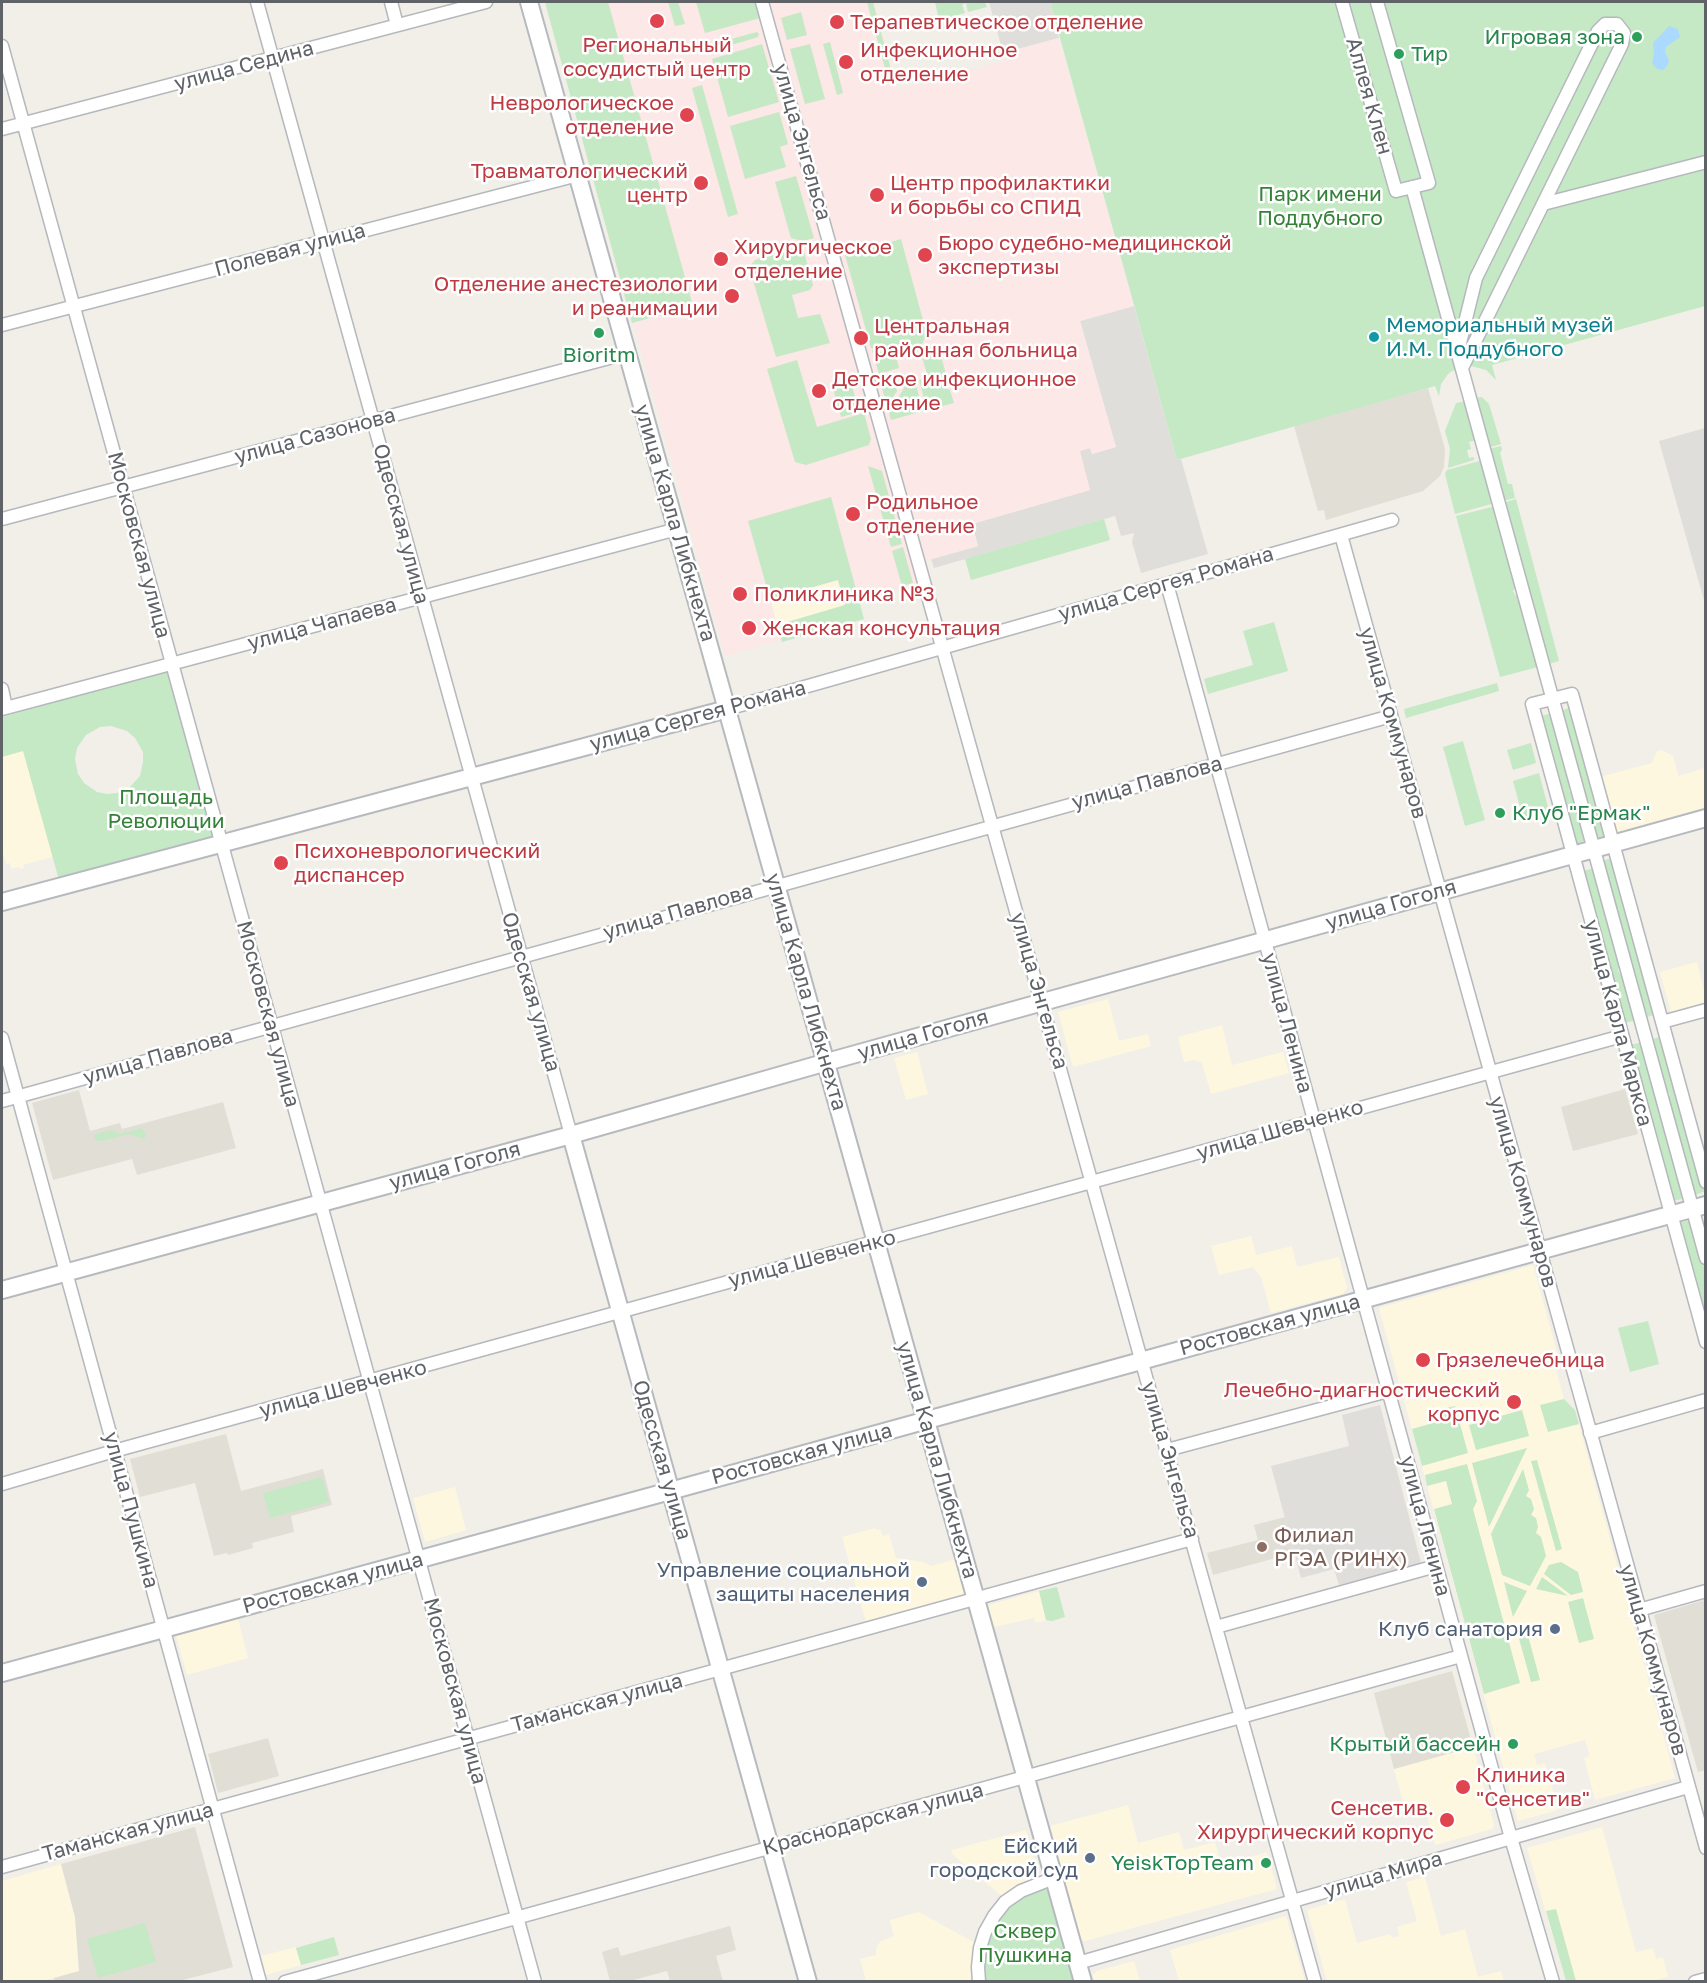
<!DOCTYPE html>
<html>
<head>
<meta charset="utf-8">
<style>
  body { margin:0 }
  #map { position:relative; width:1707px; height:1983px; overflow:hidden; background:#f1efe8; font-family:"Golos Text",sans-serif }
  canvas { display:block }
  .frame { position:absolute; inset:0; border:3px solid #5f6368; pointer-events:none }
</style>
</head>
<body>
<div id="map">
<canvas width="1707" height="1983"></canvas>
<div class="frame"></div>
</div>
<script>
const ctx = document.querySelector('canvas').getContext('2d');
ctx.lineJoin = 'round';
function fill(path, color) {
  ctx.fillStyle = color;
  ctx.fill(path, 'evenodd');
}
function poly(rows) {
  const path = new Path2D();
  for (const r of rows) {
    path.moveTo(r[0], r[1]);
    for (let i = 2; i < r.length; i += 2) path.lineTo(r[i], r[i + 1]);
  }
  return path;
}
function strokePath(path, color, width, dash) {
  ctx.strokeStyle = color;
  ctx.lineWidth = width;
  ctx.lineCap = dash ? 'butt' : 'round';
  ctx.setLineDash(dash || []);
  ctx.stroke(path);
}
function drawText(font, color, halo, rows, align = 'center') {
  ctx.font = font + ' "Golos Text",sans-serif';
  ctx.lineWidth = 5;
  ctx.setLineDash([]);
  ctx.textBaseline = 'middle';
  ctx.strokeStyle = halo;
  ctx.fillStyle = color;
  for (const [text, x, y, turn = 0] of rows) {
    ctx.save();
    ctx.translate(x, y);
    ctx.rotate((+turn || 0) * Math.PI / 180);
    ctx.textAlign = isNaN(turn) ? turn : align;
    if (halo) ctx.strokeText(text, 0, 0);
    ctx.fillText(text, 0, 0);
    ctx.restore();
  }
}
const commercial = poly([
  [838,580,845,605,777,625,770,599],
  [1662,750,1673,756,1678,776,1705,768,1705,809,1615,834,1600,777,1652,763,1657,751],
  [23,751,53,857,23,865,24,868,20,869,19,867,11,869,10,863,6,864,2,849,2,757],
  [1697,962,1705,995,1705,1002,1671,1012,1660,972],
  [1108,999,1119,1041,1148,1034,1151,1046,1073,1067,1058,1012],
  [1222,1025,1232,1065,1283,1052,1289,1073,1211,1094,1202,1063,1194,1060,1184,1062,1178,1037],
  [917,1052,928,1094,906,1100,894,1058],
  [1251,1236,1256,1255,1292,1246,1297,1267,1339,1257,1347,1288,1343,1294,1271,1313,1261,1277,1253,1267,1219,1275,1211,1246],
  [1533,1265,1561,1367,1556,1369,1564,1399,1575,1410,1675,1778,1595,1800,1584,1758,1590,1756,1585,1740,1534,1754,1537,1765,1545,1763,1558,1810,1518,1821,1379,1308],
  [455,1487,466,1530,425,1542,413,1498],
  [875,1528,876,1530,880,1529,883,1536,889,1534,896,1558,923,1562,931,1566,957,1559,966,1595,866,1622,842,1537],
  [1039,1591,1046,1620,1036,1623,1034,1618,994,1627,988,1605],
  [238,1619,248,1658,187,1675,176,1636],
  [1473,1747,1494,1825,1492,1829,1435,1845,1423,1801,1404,1806,1394,1769],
  [1128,1805,1138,1843,1179,1832,1184,1850,1215,1842,1221,1865,1267,1852,1277,1889,1085,1941,1081,1939,1050,1826],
  [1602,1827,1636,1952,1653,1948,1656,1959,1663,1957,1668,1977,1651,1981,1566,1981,1527,1848],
  [1026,1830,1039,1878,1022,1884,1003,1897,953,1855,951,1850],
  [61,1864,75,1917,79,1971,42,1981,3,1981,2,1975,2,1881],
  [1425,1877,1441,1936,1465,1929,1478,1977,1501,1971,1504,1981,1327,1981,1307,1910,1345,1899,1357,1943,1390,1934,1392,1938,1399,1936,1397,1927,1417,1921,1406,1882],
  [919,1912,975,1943,972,1962,973,1981,866,1981,860,1959,876,1955,877,1946,881,1941,894,1936,890,1920],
  [1286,1916,1305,1981,1179,1981,1170,1950],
  [296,1947,301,1965,266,1975,261,1956],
  [1134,1961,1140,1981,1094,1981,1093,1975,1097,1971]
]);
const industrial = poly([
  [989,2,1050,2,1059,38,1003,53],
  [1134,306,1177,460,1181,459,1208,554,1141,573,1132,542,1134,533,1121,536,1115,516,934,568,931,559,978,546,972,524,1090,490,1079,451,1090,448,1092,454,1116,447,1080,321],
  [1705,428,1706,428,1705,604,1659,441],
  [1380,1405,1421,1563,1339,1585,1334,1569,1301,1578,1271,1466,1349,1446,1342,1415]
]);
const education = poly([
  [1428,388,1445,449,1444,467,1440,476,1423,491,1326,520,1324,510,1318,511,1294,426],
  [1625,1089,1638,1134,1573,1151,1561,1107],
  [79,1090,90,1131,120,1123,122,1129,223,1102,236,1148,137,1175,132,1159,53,1180,32,1103],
  [226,1434,241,1491,323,1469,332,1505,291,1516,294,1532,252,1543,253,1548,228,1555,227,1553,214,1556,195,1483,140,1497,130,1459],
  [1285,1517,1294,1553,1213,1575,1207,1553,1258,1540,1254,1525],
  [1705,1600,1706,1770,1698,1772,1654,1615],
  [1452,1671,1473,1747,1394,1769,1374,1693],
  [268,1738,279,1776,218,1793,208,1754],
  [195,1827,233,1967,179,1981,55,1982,54,1978,79,1971,75,1917,61,1864],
  [730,1926,736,1950,716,1956,723,1981,670,1981,667,1971,630,1981,610,1981,602,1952,618,1947,621,1956]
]);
const medical = poly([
  [545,2,874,2,897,89,1004,61,1003,53,1059,38,1134,306,1080,321,1116,447,1092,454,1090,448,1080,451,1090,490,972,524,978,546,915,564,920,584,845,605,838,580,770,599,781,640,725,656]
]);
const green = poly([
  [545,2,608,2,693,306,632,323],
  [668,2,678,2,685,24,675,26],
  [696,2,759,2,764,17,705,33],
  [867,2,873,2,894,81,889,83],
  [935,2,985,2,987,7,968,12,966,3,962,5,965,13,939,20],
  [1050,2,1705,2,1705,306,1492,365,1496,380,1486,370,1471,366,1452,371,1448,374,1441,384,1439,396,1435,386,1177,460],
  [801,12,807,35,787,40,781,18],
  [757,32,759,34,758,37,715,50,712,47,713,44],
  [830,42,843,93,837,95,823,44],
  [762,44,779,102,728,117,712,59],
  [810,44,825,99,805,104,790,49],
  [702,85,738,214,728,217,692,88],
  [779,112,788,144,780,147,786,167,745,179,730,126],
  [796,176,814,238,803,241,791,238,775,182],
  [901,239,927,335,918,351,899,356,887,350,871,348,845,255],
  [791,249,804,252,813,285,810,290,792,295,798,318,820,314,830,343,776,357,749,267,755,260],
  [938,344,949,386,927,374,921,354,925,348],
  [872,350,885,353,897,360,899,368,879,374],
  [797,360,817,427,864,413,871,439,869,445,806,465,795,462,767,369],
  [892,374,897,391,887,406,879,378],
  [926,378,950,390,954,403,927,410,919,380],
  [915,381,923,411,891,420,889,413,907,383],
  [851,382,859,412,841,417,833,388],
  [1482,397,1489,404,1501,444,1488,448,1474,398],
  [1466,401,1478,440,1469,442,1471,449,1467,450,1469,458,1474,457,1474,460,1448,468,1450,449,1445,431,1456,403],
  [1501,446,1502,450,1500,453,1508,484,1512,484,1515,498,1503,501,1500,481,1495,474,1497,471,1494,470,1489,449],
  [1483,460,1495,503,1455,514,1445,474,1447,470],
  [868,466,882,471,902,544,891,547],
  [831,497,864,619,782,642,777,625,845,605,838,580,770,599,748,521],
  [1516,499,1559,661,1549,664,1516,541,1513,539,1503,503],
  [1496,506,1517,585,1513,591,1515,595,1520,596,1538,667,1500,677,1456,516],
  [1104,519,1110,540,971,580,965,559],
  [903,547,913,583,902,586,892,551],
  [1274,622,1288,671,1208,694,1204,679,1253,665,1243,631],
  [169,670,215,836,59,880,23,751,2,757,2,717],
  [111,726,127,731,135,738,143,752,143,762,140,776,130,787,117,793,107,794,97,792,84,783,78,774,75,759,77,748,86,735,100,727],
  [1497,683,1499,691,1406,718,1404,709],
  [1572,707,1607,835,1595,838,1591,823,1593,819,1560,711],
  [1553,713,1558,743,1571,785,1569,791,1575,795,1587,840,1575,844,1540,716],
  [1463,741,1485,820,1465,826,1443,747],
  [1531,743,1536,763,1513,770,1507,750],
  [1539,773,1549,811,1523,818,1513,781],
  [1613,858,1656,1014,1644,1018,1640,992,1617,919,1619,915,1601,861],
  [1595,868,1598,889,1601,891,1620,965,1618,970,1620,974,1624,975,1637,1020,1624,1023,1582,871],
  [1662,1036,1705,1191,1693,1196,1686,1160,1684,1158,1667,1101,1670,1094,1666,1090,1650,1040],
  [1643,1042,1670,1142,1668,1146,1685,1194,1681,1195,1682,1199,1673,1201,1630,1045],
  [142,1128,146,1135,144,1139,130,1134,101,1141,97,1141,94,1137,96,1134,113,1130,119,1134],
  [1691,1220,1696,1246,1699,1248,1705,1271,1705,1320,1679,1223],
  [1648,1321,1659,1364,1630,1372,1618,1328],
  [1564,1399,1575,1410,1579,1424,1548,1432,1540,1405],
  [1455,1406,1468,1453,1422,1466,1412,1429,1440,1421,1438,1410],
  [1522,1410,1529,1436,1476,1450,1469,1425],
  [1527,1448,1489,1527,1472,1463],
  [1537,1460,1562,1549,1556,1551,1531,1461],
  [1467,1464,1477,1501,1473,1509,1520,1683,1484,1694,1434,1509,1452,1504,1446,1481,1427,1486,1425,1475],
  [1523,1469,1529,1490,1526,1496,1531,1499,1534,1509,1531,1515,1536,1518,1538,1527,1536,1533,1541,1537,1546,1556,1530,1586,1502,1575,1491,1534],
  [322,1477,329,1502,270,1518,263,1493],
  [1561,1562,1578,1572,1583,1592,1571,1595,1544,1574,1549,1565],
  [1542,1577,1568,1596,1536,1589],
  [1504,1582,1527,1591,1513,1617],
  [1057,1587,1065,1617,1052,1621,1046,1620,1039,1591],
  [1583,1598,1594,1639,1579,1643,1568,1602],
  [1527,1632,1540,1680,1531,1682,1518,1635],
  [1048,1887,1074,1981,984,1982,983,1964,989,1935,1003,1912,1022,1897],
  [1556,1909,1576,1981,1566,1981,1546,1911],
  [145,1923,156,1962,98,1978,87,1939],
  [334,1937,339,1955,301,1965,296,1948]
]);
const water = poly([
  [1669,26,1678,29,1680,37,1666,47,1665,52,1669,61,1667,66,1663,70,1657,69,1652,63,1654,54,1653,43]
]);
const street = poly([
  [257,2,571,1135],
  [391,2,397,25],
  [762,2,1315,1982],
  [1342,2,1396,191,1429,183,1377,2],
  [2,46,535,1982],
  [2,129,486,2],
  [1412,187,1706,1258],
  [1543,204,1706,162],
  [2,325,578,175],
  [1458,351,1476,278,1598,31,1605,24,1617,24,1624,33,1622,44,1462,368],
  [2,519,628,353],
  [1341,535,1706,1848],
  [1167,584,1511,1838,1553,1982],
  [2,689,6,708],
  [2,709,677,529],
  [727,709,1392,520],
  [1662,1022,1706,1010],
  [2,1038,260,1982],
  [2,1101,1391,716],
  [1706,1182,1572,694,1532,704,1706,1342],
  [1590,1433,1706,1400],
  [1167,1450,1388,1391],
  [2,1484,114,1451,1622,1036],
  [1639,1610,1706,1591],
  [1216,1627,1436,1566],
  [2,1867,1192,1539],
  [1078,1963,1688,1787],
  [285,1982,1461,1656],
  [979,1982,978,1967,980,1948,985,1932,994,1916,1005,1902,1021,1891,1054,1878],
  [1695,1982,1706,1979]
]);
const secondary = poly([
  [529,2,1083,1982],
  [2,902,727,709],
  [571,1135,808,1982],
  [2,1290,571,1135,834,1060,1706,818],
  [2,1673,681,1488,1706,1205]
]);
const markers = [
  [657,21,8,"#e0444e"],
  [837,22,8,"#e0444e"],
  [1637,37,6,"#2e9e5b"],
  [1399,54,6,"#2e9e5b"],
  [846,62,8,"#e0444e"],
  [687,115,8,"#e0444e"],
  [701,183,8,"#e0444e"],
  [877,195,8,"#e0444e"],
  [925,255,8,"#e0444e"],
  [721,259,8,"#e0444e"],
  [732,296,8,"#e0444e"],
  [599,333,6,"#2e9e5b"],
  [1374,337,6,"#0f9aa8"],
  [861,338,8,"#e0444e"],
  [819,391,8,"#e0444e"],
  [853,514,8,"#e0444e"],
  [740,594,8,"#e0444e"],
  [749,628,8,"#e0444e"],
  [1500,813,6,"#2e9e5b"],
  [281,863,8,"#e0444e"],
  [1423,1360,8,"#e0444e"],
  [1514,1402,8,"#e0444e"],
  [1262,1547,6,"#8d6e63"],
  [922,1582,6,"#5c6f8a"],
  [1555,1629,6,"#5c6f8a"],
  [1513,1744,6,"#2e9e5b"],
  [1463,1787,8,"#e0444e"],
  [1447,1820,8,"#e0444e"],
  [1090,1858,6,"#5c6f8a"],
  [1266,1863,6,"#2e9e5b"]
];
const healthNames = [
  ["Терапевтическое отделение",850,22],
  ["Региональный",657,45,"center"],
  ["сосудистый центр",657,69,"center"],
  ["Инфекционное",860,50],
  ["отделение",860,74],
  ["Неврологическое",674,103,"right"],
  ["отделение",674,127,"right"],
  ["Травматологический",688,171,"right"],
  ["центр",688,195,"right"],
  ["Центр профилактики",890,183],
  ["и борьбы со СПИД",890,207],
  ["Бюро судебно-медицинской",938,243],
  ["экспертизы",938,267],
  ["Хирургическое",734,247],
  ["отделение",734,271],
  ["Отделение анестезиологии",718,284,"right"],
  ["и реанимации",718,308,"right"],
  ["Центральная",874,326],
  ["районная больница",874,350],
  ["Детское инфекционное",832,379],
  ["отделение",832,403],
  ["Родильное",866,502],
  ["отделение",866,526],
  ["Поликлиника №3",754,594],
  ["Женская консультация",762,628],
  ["Психоневрологический",294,851],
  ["диспансер",294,875],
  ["Грязелечебница",1436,1360],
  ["Лечебно-диагностический",1500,1390,"right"],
  ["корпус",1500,1414,"right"],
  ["Клиника",1476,1775],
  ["\"Сенсетив\"",1476,1799],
  ["Сенсетив.",1434,1808,"right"],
  ["Хирургический корпус",1434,1832,"right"]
];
const leisureNames = [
  ["Игровая зона",1625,37],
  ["Тир",1411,54,"left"],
  ["Bioritm",599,355,"center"],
  ["Клуб \"Ермак\"",1512,813,"left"],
  ["Крытый бассейн",1501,1744],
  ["YeiskTopTeam",1254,1863]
];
const streetNames = [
  ["улица Седина",244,66,-15],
  ["Аллея Клен",1369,96,74],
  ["улица Энгельса",802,142,74],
  ["Полевая улица",290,250,-15],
  ["улица Сазонова",315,436,-15],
  ["улица Карла Либкнехта",675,523,74],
  ["Одесская улица",401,524,75],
  ["Московская улица",139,545,75],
  ["улица Сергея Романа",1166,584,-16],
  ["улица Чапаева",322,624,-15],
  ["улица Сергея Романа",698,716,-15],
  ["улица Коммунаров",1393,723,74],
  ["улица Павлова",1147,783,-15],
  ["улица Гоголя",1391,905,-16],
  ["улица Павлова",678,912,-16],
  ["улица Энгельса",1039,991,74],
  ["Одесская улица",531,992,74],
  ["улица Карла Либкнехта",806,992,74],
  ["Московская улица",268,1014,75],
  ["улица Ленина",1287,1023,75],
  ["улица Карла Маркса",1618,1023,75],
  ["улица Гоголя",923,1035,-16],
  ["улица Павлова",158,1057,-16],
  ["улица Шевченко",1280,1130,-16],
  ["улица Гоголя",455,1166,-15],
  ["улица Коммунаров",1523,1192,74],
  ["улица Шевченко",812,1259,-15],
  ["Ростовская улица",1270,1325,-15],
  ["улица Шевченко",343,1389,-15],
  ["Ростовская улица",802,1454,-15],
  ["Одесская улица",662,1460,74],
  ["улица Карла Либкнехта",937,1460,74],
  ["улица Энгельса",1170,1460,74],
  ["улица Пушкина",131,1510,75],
  ["улица Ленина",1425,1526,75],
  ["Ростовская улица",333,1583,-15],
  ["улица Коммунаров",1653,1660,74],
  ["Московская улица",455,1691,75],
  ["Таманская улица",597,1703,-15],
  ["Краснодарская улица",873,1819,-15],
  ["Таманская улица",128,1832,-15],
  ["улица Мира",1383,1875,-16]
];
const parkNames = [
  ["Парк имени",1320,194],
  ["Поддубного",1320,218],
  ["Площадь",166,797],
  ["Революции",166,821],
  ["Сквер",1025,1931],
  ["Пушкина",1025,1955]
];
const cultureNames = [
  ["Мемориальный музей",1386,325],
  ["И.М. Поддубного",1386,349]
];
const educationNames = [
  ["Филиал",1274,1535],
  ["РГЭА (РИНХ)",1274,1559]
];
const serviceNames = [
  ["Управление социальной",910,1570],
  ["защиты населения",910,1594],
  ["Клуб санатория",1543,1629],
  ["Ейский",1078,1846],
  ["городской суд",1078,1870]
];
fill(commercial, '#fef7e0');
fill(industrial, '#e0deda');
fill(education, '#e1ded6');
fill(medical, '#fce8e6');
fill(green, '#c5e8c5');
fill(water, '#aadaff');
strokePath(street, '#b5b8bc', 15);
strokePath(secondary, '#b6babf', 20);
strokePath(street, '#fff', 12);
strokePath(secondary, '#fff', 16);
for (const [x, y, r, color] of markers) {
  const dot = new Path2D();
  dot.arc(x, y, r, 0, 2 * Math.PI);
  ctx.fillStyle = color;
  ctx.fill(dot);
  strokePath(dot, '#fff', 2);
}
drawText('21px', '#be3a42', '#fff', healthNames, 'left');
drawText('21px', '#27864d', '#fff', leisureNames, 'right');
drawText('21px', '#5f6368', '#fff', streetNames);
drawText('21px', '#348238', '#fff', parkNames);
drawText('21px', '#0d838f', '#fff', cultureNames, 'left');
drawText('21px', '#785e54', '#fff', educationNames, 'left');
drawText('21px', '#4e5e75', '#fff', serviceNames, 'right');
</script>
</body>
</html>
